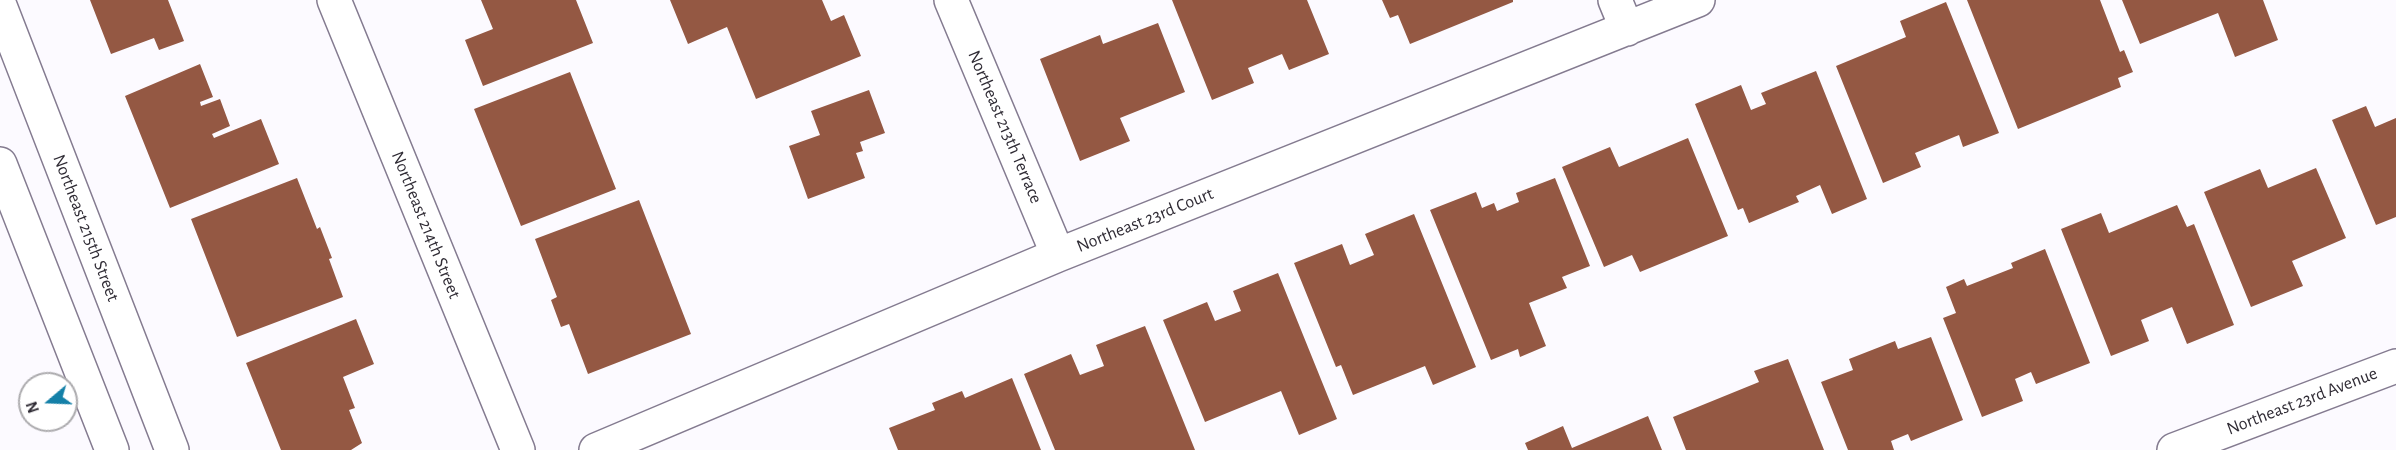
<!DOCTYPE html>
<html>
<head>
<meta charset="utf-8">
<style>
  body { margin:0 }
  #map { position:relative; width:2396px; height:450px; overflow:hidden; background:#fcfaff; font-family:"Alegreya Sans",sans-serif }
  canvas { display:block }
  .north { position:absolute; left:18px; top:372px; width:60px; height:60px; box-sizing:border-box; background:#fff; border:2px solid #acabae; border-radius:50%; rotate:251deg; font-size:16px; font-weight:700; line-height:24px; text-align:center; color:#302c35 }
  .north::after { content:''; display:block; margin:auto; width:21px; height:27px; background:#1480a8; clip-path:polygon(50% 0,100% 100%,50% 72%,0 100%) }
</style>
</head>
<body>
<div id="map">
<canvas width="2396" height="450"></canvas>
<div class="north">N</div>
</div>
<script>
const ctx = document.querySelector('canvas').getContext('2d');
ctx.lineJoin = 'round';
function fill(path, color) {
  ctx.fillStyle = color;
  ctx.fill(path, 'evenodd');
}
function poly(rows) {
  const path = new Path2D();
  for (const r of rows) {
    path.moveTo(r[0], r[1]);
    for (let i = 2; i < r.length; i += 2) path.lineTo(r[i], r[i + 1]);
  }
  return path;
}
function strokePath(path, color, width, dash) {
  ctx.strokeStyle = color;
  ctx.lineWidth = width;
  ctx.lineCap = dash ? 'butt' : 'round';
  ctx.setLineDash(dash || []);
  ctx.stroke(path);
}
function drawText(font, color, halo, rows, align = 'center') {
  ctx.font = font + ' "Alegreya Sans",sans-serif';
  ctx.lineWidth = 6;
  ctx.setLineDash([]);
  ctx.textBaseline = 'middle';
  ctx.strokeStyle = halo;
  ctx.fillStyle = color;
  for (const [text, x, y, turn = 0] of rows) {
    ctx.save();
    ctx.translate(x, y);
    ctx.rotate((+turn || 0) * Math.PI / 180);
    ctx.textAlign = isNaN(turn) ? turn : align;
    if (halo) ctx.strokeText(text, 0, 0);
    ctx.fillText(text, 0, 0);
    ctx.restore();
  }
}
const building = poly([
  [90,0,168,0,184,41,159,50,154,38,111,54],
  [481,0,576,0,593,43,483,86,465,40,493,29],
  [670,0,822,0,831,21,844,15,861,56,756,99,727,27,688,44],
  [1172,0,1307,0,1329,54,1289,70,1282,54,1248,68,1254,83,1212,100],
  [1382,0,1513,0,1513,2,1410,44,1398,15,1390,18],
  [1967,0,2100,0,2120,52,2124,50,2133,72,2118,78,2121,87,2018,129],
  [2122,0,2263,0,2278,40,2235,57,2218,13,2140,44],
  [1946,2,1999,133,1963,147,1959,135,1915,153,1921,167,1883,183,1836,66,1906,37,1900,21],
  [1158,23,1185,92,1120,118,1130,141,1080,161,1040,59,1100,35,1103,44],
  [200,64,213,97,200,102,201,106,220,99,230,126,212,134,214,138,261,119,279,164,170,208,125,96],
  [1816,71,1867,199,1832,214,1820,185,1796,196,1799,202,1749,223,1743,208,1738,210,1695,104,1741,85,1751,110,1766,104,1761,93],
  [570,72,616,189,521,226,474,109],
  [869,90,885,133,860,142,863,151,856,153,865,178,808,199,789,146,820,135,811,111],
  [2366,106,2375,127,2396,118,2396,217,2376,225,2332,120],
  [1688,138,1728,236,1640,272,1632,255,1604,267,1562,167,1610,147,1619,167],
  [2316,168,2346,238,2292,261,2303,286,2251,307,2204,192,2260,169,2268,188],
  [297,178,317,229,320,227,332,258,329,259,343,297,237,337,191,219],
  [1555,178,1590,266,1562,277,1567,288,1529,303,1546,346,1520,357,1518,349,1491,360,1430,210,1476,192,1482,208,1494,203,1497,211,1519,202,1516,193],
  [639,200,691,334,588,374,569,324,561,327,551,300,557,297,535,239],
  [2177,205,2187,227,2194,224,2234,325,2187,344,2172,307,2141,320,2149,341,2111,356,2061,229,2101,213,2109,233],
  [1414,214,1476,367,1433,385,1425,366,1353,395,1341,365,1336,367,1294,263,1342,244,1350,265,1374,255,1365,234],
  [2045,249,2090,363,2036,384,2031,372,2015,379,2023,401,1982,417,1943,318,1956,313,1946,287,1964,279,1967,286,2013,268,2011,263],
  [1278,273,1337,419,1299,435,1281,391,1205,422,1163,320,1207,302,1215,321,1241,311,1233,291],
  [356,319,374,364,343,377,355,408,349,410,362,443,351,450,281,450,246,363],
  [1145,326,1195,450,1055,450,1024,374,1071,354,1080,375,1104,366,1096,345],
  [1931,337,1963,420,1911,441,1908,434,1891,441,1894,450,1848,450,1821,382,1853,370,1849,359,1895,341,1898,349],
  [1788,359,1824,450,1686,450,1673,417,1759,382,1754,371],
  [1012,378,1041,450,898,450,889,428,935,410,932,403,962,391,965,398],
  [1648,416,1662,450,1528,450,1525,443,1563,426,1572,448]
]);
const street = poly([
  [334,0,518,450],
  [951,0,1058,255],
  [1615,0,1627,29],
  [0,6,172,450],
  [596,450,1058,255,1698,0],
  [2174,450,2396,366]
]);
const secondary = poly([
  [0,164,112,450]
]);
const streetNames = [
  ["Northeast 213th Terrace",1005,127,67],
  ["Northeast 23rd Court",1145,220,-22],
  ["Northeast 214th Street",426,225,68],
  ["Northeast 215th Street",86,228,69],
  ["Northeast 23rd Avenue",2302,401,-21]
];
fill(building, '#945843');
strokePath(street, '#847b90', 36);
strokePath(secondary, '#847b90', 36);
strokePath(street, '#fff', 33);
strokePath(secondary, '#fff', 33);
drawText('18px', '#302c35', '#fff', streetNames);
</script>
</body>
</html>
